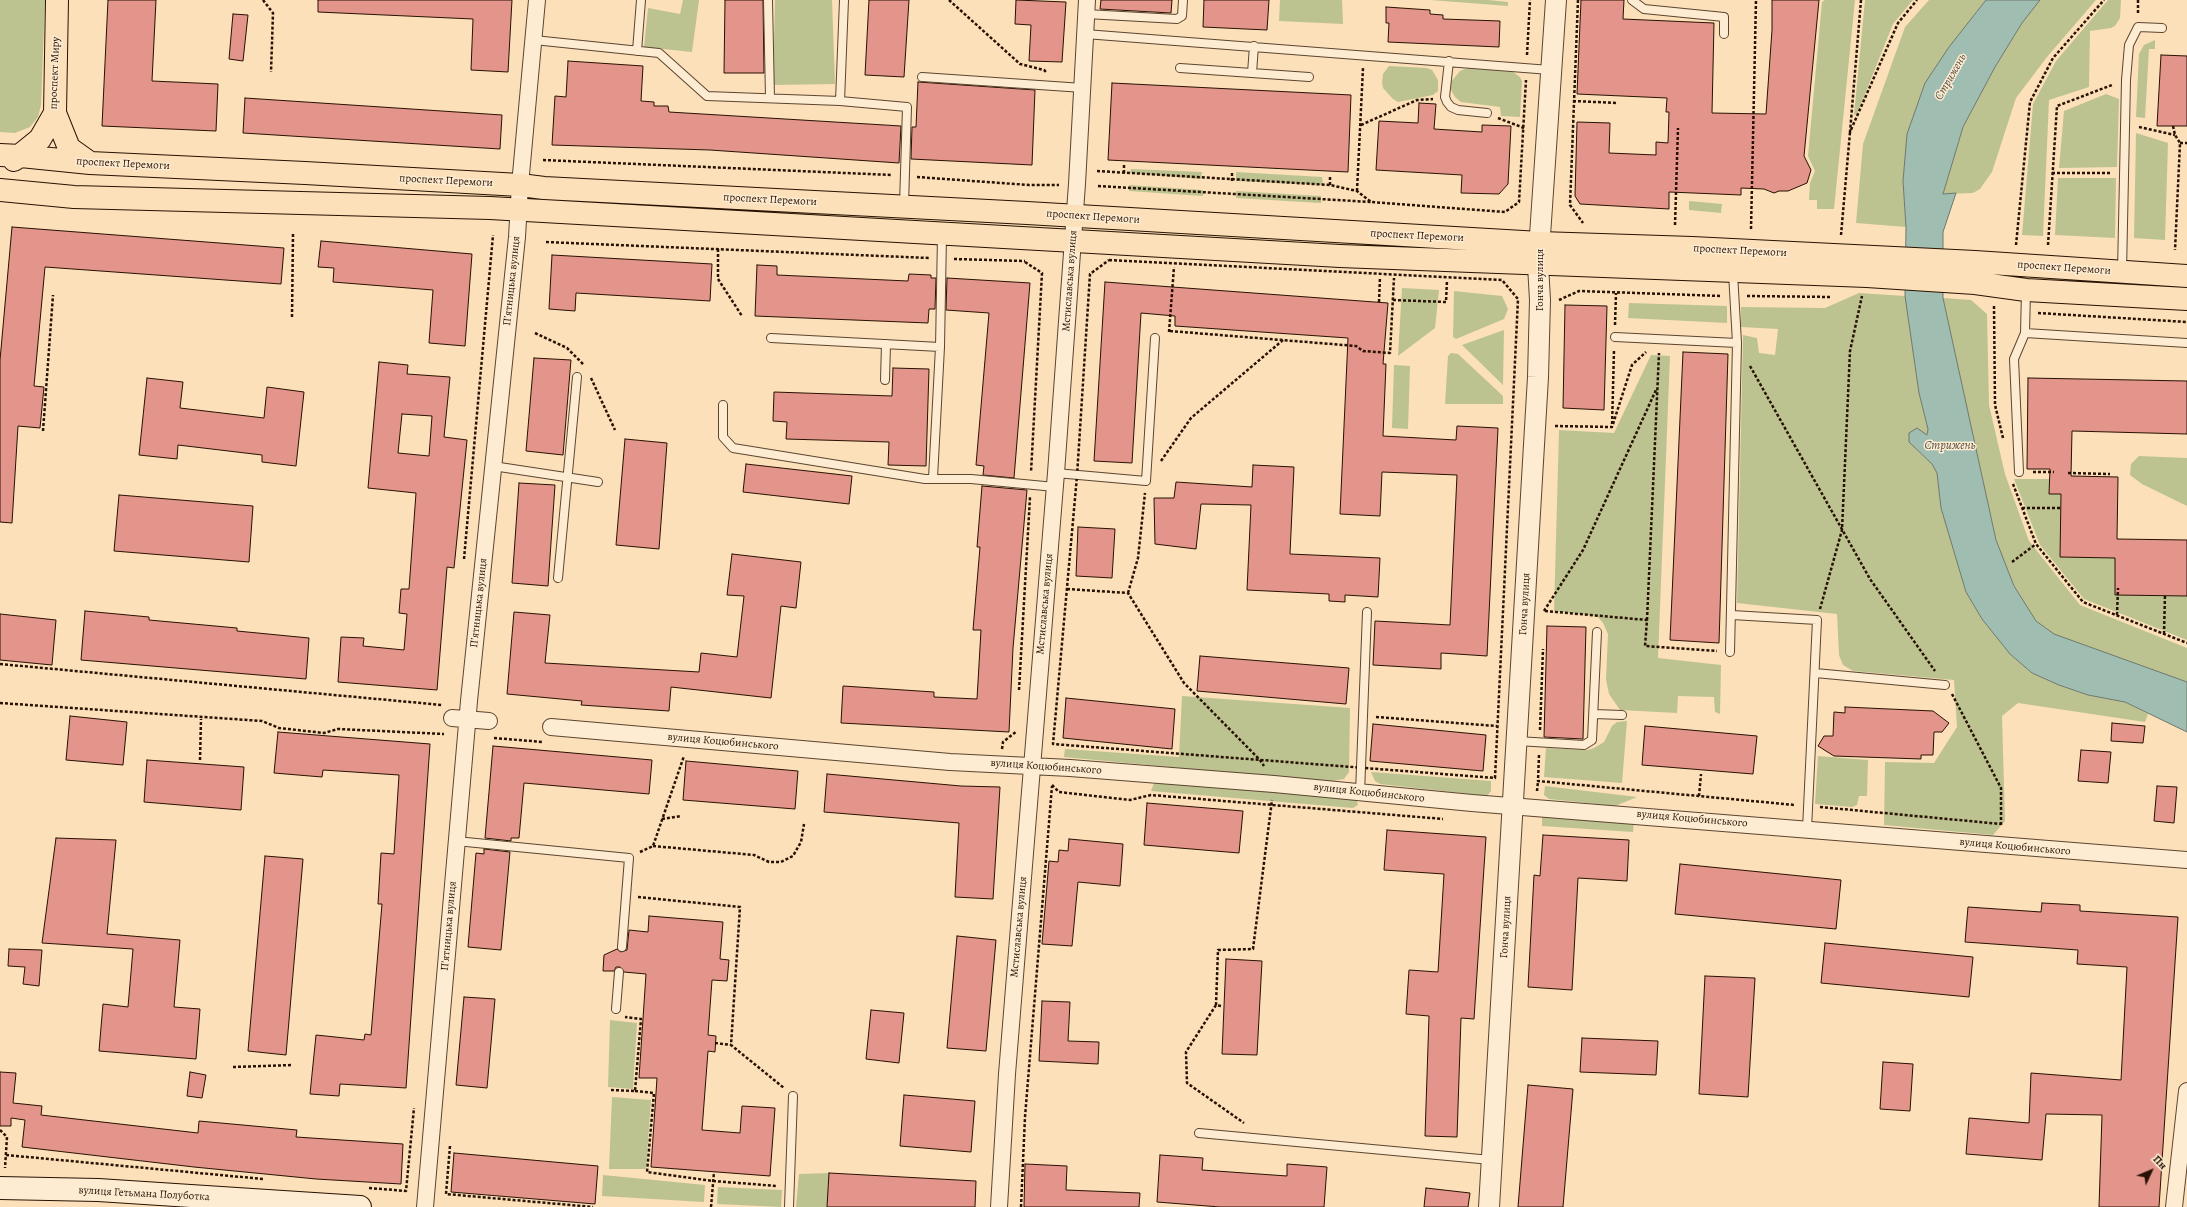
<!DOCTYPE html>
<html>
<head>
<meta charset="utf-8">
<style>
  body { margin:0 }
  #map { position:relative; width:2187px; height:1207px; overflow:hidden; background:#fce0b9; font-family:Alegreya,serif }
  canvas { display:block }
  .north { position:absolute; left:2131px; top:1151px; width:40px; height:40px; -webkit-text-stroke:3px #fdebd2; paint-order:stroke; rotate:46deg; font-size:11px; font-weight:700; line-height:16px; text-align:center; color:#271102 }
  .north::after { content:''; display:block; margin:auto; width:14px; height:18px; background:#271102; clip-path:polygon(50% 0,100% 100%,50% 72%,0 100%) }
</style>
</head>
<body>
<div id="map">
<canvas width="2187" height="1207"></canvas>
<div class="north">Пн</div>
</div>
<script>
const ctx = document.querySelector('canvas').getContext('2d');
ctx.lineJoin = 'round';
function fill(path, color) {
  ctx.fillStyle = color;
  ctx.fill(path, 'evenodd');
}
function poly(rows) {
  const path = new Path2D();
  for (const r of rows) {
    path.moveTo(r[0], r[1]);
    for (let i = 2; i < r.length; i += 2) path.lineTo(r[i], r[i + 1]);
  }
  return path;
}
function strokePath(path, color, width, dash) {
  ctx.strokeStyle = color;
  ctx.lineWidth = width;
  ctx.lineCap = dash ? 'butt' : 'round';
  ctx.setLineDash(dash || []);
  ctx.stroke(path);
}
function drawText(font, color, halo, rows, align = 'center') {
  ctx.font = font + ' Alegreya,serif';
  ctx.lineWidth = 3;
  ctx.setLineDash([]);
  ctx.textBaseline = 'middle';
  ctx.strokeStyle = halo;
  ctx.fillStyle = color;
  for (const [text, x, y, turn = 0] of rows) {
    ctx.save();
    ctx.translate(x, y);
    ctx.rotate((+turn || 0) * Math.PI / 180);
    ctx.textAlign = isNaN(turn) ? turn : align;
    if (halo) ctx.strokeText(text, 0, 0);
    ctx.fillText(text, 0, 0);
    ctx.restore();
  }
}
const green = poly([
  [0,0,45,0,41,105,38,117,30,127,15,133,0,132],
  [683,0,699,0,692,52,644,47,648,8,680,14],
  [775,0,832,0,835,84,773,85],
  [1280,0,1342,0,1343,24,1279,21],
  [1430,0,1488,0,1508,2,1508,6],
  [1825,0,1855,0,1834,209,1817,209,1817,200,1809,200,1810,183,1815,171,1808,156,1822,2],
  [1865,0,1913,0,1893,24,1857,114,1854,115],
  [1929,0,1986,0,1949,47,1925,83,1907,134,1903,181,1906,227,1856,223,1863,144,1905,27],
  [2040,0,2096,0,2047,57,2016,98,1992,172,1980,189,1973,193,1943,194,1963,127,1995,67,2022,23],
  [2108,0,2121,0,2120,18,2115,26,2111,28,2090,31,2089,87,2049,100,2043,236,2022,235,2033,104,2056,61],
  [2155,40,2155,49,2149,49,2145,118,2136,117,2139,54,2144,45],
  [1389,66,1427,68,1432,70,1438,80,1438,91,1433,95,1398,102,1393,99,1383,88,1382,83,1383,74],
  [1467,68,1513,72,1520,77,1522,81,1520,117,1501,116,1500,107,1461,102,1455,97,1451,90,1451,82,1460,71],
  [2106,94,2119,99,2117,167,2059,168,2064,111],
  [2136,133,2168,143,2165,240,2134,238],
  [1131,169,1202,172,1201,179,1130,173],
  [1236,172,1322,177,1323,185,1236,181],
  [2058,178,2116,178,2115,238,2055,235],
  [1129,185,1203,190,1203,196,1129,191],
  [1236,191,1321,196,1321,203,1236,198],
  [1689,201,1722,204,1721,213,1689,210],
  [1402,288,1439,290,1435,328,1398,356],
  [1454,291,1502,296,1508,309,1504,319,1456,339,1453,337],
  [1859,293,1905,296,1919,393,1928,429,1927,435,1915,448,1932,464,1937,473,1941,508,1966,592,1982,619,2010,654,2032,673,2059,685,2088,695,2125,702,2148,714,2145,722,2018,703,2002,716,2005,821,1993,835,1884,825,1885,762,1934,763,1957,727,1954,680,1853,671,1843,665,1839,655,1837,614,1737,603,1743,335,1757,338,1759,353,1775,355,1778,329,1741,327,1741,307,1825,308],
  [1943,298,1971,300,1987,314,1989,405,2005,474,2029,541,2080,605,2187,648,2187,682,2054,634,2036,621,2014,586,1996,540],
  [1629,303,1727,306,1727,323,1628,318],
  [1504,330,1503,385,1462,345],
  [1451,353,1458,354,1503,396,1503,404,1445,404,1448,356],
  [1651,355,1670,356,1658,658,1721,665,1720,714,1715,712,1714,697,1678,696,1677,713,1620,710,1609,694,1606,680,1608,634,1603,623,1597,616,1554,611,1559,430,1614,433],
  [1394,365,1410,366,1408,429,1392,428],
  [2139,456,2187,458,2187,506,2142,484,2130,475,2131,464],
  [2014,479,2052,479,2124,549,2187,589,2187,640,2084,599,2040,545],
  [1182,696,1350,708,1349,772,1344,779,1327,782,1064,757,1065,749,1179,757],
  [1627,721,1622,783,1544,777,1546,748,1588,750,1594,748,1604,742,1612,726,1617,722],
  [1818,756,1868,760,1867,796,1859,796,1857,805,1852,807,1815,804],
  [1371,772,1491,781,1491,791,1487,796,1380,784,1375,781],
  [1160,782,1353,799,1357,801,1358,805,1353,808,1151,791,1154,783],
  [1545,786,1637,797,1615,806,1549,799,1544,795],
  [1542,815,1634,821,1633,832,1542,826],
  [610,1020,637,1023,633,1089,608,1087],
  [612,1097,651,1100,646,1169,609,1169],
  [829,1173,827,1207,796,1207,799,1174],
  [603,1175,705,1185,704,1202,602,1196],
  [718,1187,782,1190,781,1207,717,1204]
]);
const water = poly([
  [1986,0,2040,0,2022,23,1995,67,1963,127,1943,194,1956,193,1943,232,1943,298,1996,540,2014,586,2036,621,2054,634,2187,682,2187,732,2125,702,2088,695,2059,685,2032,673,2010,654,1982,619,1966,592,1941,508,1937,473,1932,464,1909,442,1909,433,1917,428,1927,435,1928,429,1919,393,1905,296,1906,227,1903,181,1907,134,1925,83,1949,47,1986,0]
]);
const building = poly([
  [108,0,156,0,152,81,218,84,216,131,102,126,108,0],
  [318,0,512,0,508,72,471,70,473,19,318,12,318,0],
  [725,0,763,0,764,73,724,73,725,0],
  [869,0,909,0,904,77,865,75,869,0],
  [1016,0,1066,2,1062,62,1029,61,1031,25,1015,24,1016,0],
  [1101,0,1172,0,1171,13,1100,9,1101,0],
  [1204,0,1269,0,1267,30,1203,27,1204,0],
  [1581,0,1624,0,1623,19,1714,23,1712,113,1766,114,1772,30,1772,0,1819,0,1804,156,1811,170,1807,183,1788,191,1779,191,1774,193,1764,189,1741,188,1741,195,1669,192,1669,209,1580,204,1575,196,1577,122,1610,123,1609,153,1656,155,1656,142,1668,143,1669,112,1666,112,1667,98,1577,94,1581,0],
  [1386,7,1430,10,1430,14,1443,15,1443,19,1500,21,1499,47,1388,42,1389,23,1386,23,1386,7],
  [233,14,248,15,243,61,229,59,233,14],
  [2161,55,2187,56,2187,126,2157,126,2161,55],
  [568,61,643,66,641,101,654,102,654,106,668,106,669,112,901,126,899,163,710,150,552,145,555,96,566,97,568,61],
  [918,82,1035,90,1032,165,911,159,912,127,916,127,918,82],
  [1112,83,1351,95,1348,172,1108,160,1112,83],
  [245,98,502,115,500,149,243,133,245,98],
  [1419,103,1436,104,1434,129,1482,132,1482,125,1511,126,1508,184,1499,194,1461,193,1462,175,1376,170,1379,121,1418,123,1419,103],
  [12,227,284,248,281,284,45,267,34,386,44,387,40,428,18,426,12,523,0,522,0,360,12,227],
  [321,241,472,254,465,346,429,343,433,290,333,282,334,268,318,267,321,241],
  [552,255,712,264,710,301,576,293,575,311,549,309,552,255],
  [757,265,777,266,777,275,908,281,909,274,931,275,931,278,936,278,935,309,929,309,928,323,755,316,757,265],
  [947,278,1030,283,1014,478,983,475,984,466,976,465,989,313,946,310,947,278],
  [1105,282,1388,303,1383,364,1386,364,1383,436,1456,440,1457,426,1498,428,1487,656,1441,653,1441,669,1373,665,1375,621,1450,625,1457,475,1382,472,1380,516,1340,514,1348,338,1175,326,1175,316,1141,313,1132,463,1094,461,1105,282],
  [1565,305,1607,306,1604,410,1563,408,1565,305],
  [1683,352,1728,354,1719,643,1670,640,1683,352],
  [534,358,571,360,563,455,526,451,534,358],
  [379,362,408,365,407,374,450,377,444,437,467,440,454,568,447,567,437,690,338,682,341,637,364,638,363,646,404,650,407,614,399,613,401,589,409,589,416,493,368,488,379,362],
  [402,414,432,416,429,456,398,453,402,414],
  [893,368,929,369,926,466,888,465,889,442,786,439,787,422,773,421,774,392,892,396,893,368],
  [147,378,183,382,180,408,264,418,267,387,304,392,296,466,262,462,262,455,178,445,177,459,139,455,147,378],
  [2028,378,2187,381,2187,434,2072,431,2071,476,2118,477,2117,539,2187,540,2187,596,2115,595,2115,558,2060,557,2061,494,2049,494,2050,469,2027,469,2028,378],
  [625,439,667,443,659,549,616,545,625,439],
  [746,464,852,476,849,504,743,492,746,464],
  [1253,465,1294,467,1290,554,1380,558,1378,597,1345,595,1345,602,1329,601,1329,594,1247,590,1251,505,1201,504,1196,549,1155,544,1154,498,1174,498,1176,482,1252,487,1253,465],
  [519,483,555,485,548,586,512,583,519,483],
  [982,486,1027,490,1013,648,1009,732,841,723,843,686,934,692,934,697,977,699,981,630,973,630,980,547,977,547,982,486],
  [119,495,253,506,249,562,114,551,119,495],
  [1078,527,1115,529,1112,578,1076,576,1078,527],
  [732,554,801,562,796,608,781,606,771,698,671,687,669,711,581,705,582,701,507,694,514,612,550,615,545,663,699,672,701,653,737,657,744,596,727,595,732,554],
  [85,611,149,617,149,620,237,628,237,631,309,638,306,679,81,660,85,611],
  [0,614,56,620,52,665,0,660,0,614],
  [1547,626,1586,627,1583,739,1544,737,1547,626],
  [1200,656,1349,668,1346,704,1197,691,1200,656],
  [1066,698,1175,709,1172,749,1063,738,1066,698],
  [1845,707,1933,711,1949,723,1942,732,1934,732,1933,755,1921,755,1921,759,1834,756,1818,746,1824,736,1833,736,1834,712,1845,713,1845,707],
  [70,716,127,722,123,765,66,760,70,716],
  [2112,723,2145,726,2143,743,2111,741,2112,723],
  [1373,724,1486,735,1483,771,1370,761,1373,724],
  [1645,726,1757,736,1753,774,1642,765,1645,726],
  [278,732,430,744,406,1088,340,1084,339,1096,310,1094,316,1035,364,1040,365,1034,371,1035,382,904,378,904,381,853,394,854,399,775,323,770,322,777,274,773,278,732],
  [493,746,652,760,649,794,524,783,519,838,511,838,511,841,485,838,493,746],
  [2081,750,2111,752,2108,783,2078,781,2081,750],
  [147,760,244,767,241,810,144,802,147,760],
  [686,761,798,771,795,809,683,800,686,761],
  [827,774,961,786,1000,787,993,899,955,897,959,823,824,812,827,774],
  [2157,786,2177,787,2174,823,2154,821,2157,786],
  [1147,803,1243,811,1239,853,1144,845,1147,803],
  [1387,830,1486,837,1474,1019,1461,1018,1457,1137,1425,1136,1429,1016,1406,1014,1409,970,1438,972,1444,874,1384,870,1387,830],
  [1543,835,1629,840,1627,881,1578,878,1572,990,1528,987,1534,875,1540,876,1543,835],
  [56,838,116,840,107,934,180,940,174,1007,200,1009,196,1059,99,1051,103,1004,128,1007,133,949,42,943,56,838],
  [1069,839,1123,844,1120,886,1078,882,1072,946,1042,944,1049,861,1058,862,1059,850,1068,851,1069,839],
  [484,849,510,852,501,950,468,947,476,853,484,854,484,849],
  [265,856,303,859,286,1055,248,1051,265,856],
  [1680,864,1841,880,1836,929,1675,914,1680,864],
  [2042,903,2080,905,2080,911,2178,917,2159,1207,2099,1207,2102,1115,2046,1114,2042,1160,1966,1154,1969,1118,2029,1123,2031,1073,2121,1080,2127,967,2077,964,2078,950,1965,942,1968,907,2041,912,2042,903],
  [649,916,723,922,720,959,729,960,727,981,712,980,708,1035,716,1036,715,1052,708,1051,702,1130,740,1133,742,1106,775,1108,770,1176,651,1167,657,1078,639,1078,646,974,624,972,620,967,616,967,614,971,603,971,604,955,617,949,621,952,627,950,629,930,648,932,649,916],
  [957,936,996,940,986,1051,947,1048,957,936],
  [1825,943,1973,957,1969,997,1821,983,1825,943],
  [9,949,42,950,39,986,23,984,25,967,8,966,9,949],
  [1226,959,1262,961,1257,1055,1222,1054,1226,959],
  [1705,976,1755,978,1748,1097,1699,1094,1705,976],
  [464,997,495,999,487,1088,456,1085,464,997],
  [1042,1001,1070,1002,1068,1041,1099,1042,1098,1064,1039,1061,1042,1001],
  [871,1010,904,1013,899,1063,866,1059,871,1010],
  [1582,1038,1658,1041,1656,1075,1580,1072,1582,1038],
  [1883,1062,1913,1064,1910,1111,1880,1109,1883,1062],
  [0,1072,16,1073,13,1103,42,1106,41,1115,198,1133,199,1121,297,1130,296,1137,403,1144,401,1184,316,1179,194,1167,22,1147,25,1120,11,1118,11,1126,0,1126,0,1072],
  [190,1072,206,1075,202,1098,187,1096,190,1072],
  [1528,1085,1573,1089,1563,1207,1518,1207,1528,1085],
  [904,1095,975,1101,971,1152,900,1146,904,1095],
  [454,1153,598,1166,595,1204,451,1192,454,1153],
  [1160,1155,1203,1158,1202,1170,1287,1176,1287,1164,1327,1167,1324,1207,1220,1207,1157,1202,1160,1155],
  [1025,1164,1067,1166,1066,1190,1140,1193,1139,1207,1024,1207,1025,1164],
  [829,1173,976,1181,975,1207,827,1207,829,1173],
  [1426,1188,1470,1193,1468,1207,1424,1207,1426,1188]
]);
const path = poly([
  [263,0,273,13,271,72],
  [949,0,1020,64,1044,70,1046,72],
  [1578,0,1570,205,1583,223],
  [1861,0,1850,132,1898,23,1917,0],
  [2138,0,2138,13],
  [1527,55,1530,0],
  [1573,101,1618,103],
  [1498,118,1524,128],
  [1361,125,1417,100,1433,99],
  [2173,126,2175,135,2180,143,2175,250],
  [2139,127,2175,135],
  [2180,143,2187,143],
  [543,160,892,175],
  [1097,171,1330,185,1357,191,1371,202,1505,212,1519,202,1526,80],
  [1124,173,1124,164],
  [2052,173,2111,173],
  [917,177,1029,185,1059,185],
  [1232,181,1232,171],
  [1330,185,1330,175],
  [1098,186,1371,202],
  [1357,191,1363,68],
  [1675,225,1678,128],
  [1751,229,1756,0],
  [1841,235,1850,132],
  [546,242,929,258],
  [2016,245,2030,102,2053,58,2104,0],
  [2048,245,2057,106,2112,85],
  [718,249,718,279,742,316],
  [954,259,1025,261],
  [1109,260,1502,280,1518,299,1495,778,1053,744,1077,476,1090,274,1109,260],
  [1025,262,1042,273,1031,472],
  [1747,296,1832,297],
  [1393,300,1446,302,1447,280],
  [1559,300,1579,291,1722,296],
  [1379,302,1380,277],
  [1994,306,1995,405,2003,438],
  [2038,313,2187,322],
  [292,317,293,234],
  [1615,325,1616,293],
  [1170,331,1356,346,1363,351,1390,353,1394,278],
  [1169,332,1174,267],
  [535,333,567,348,584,365],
  [1750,366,1870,579,1935,671],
  [591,378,615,430],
  [1613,424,1632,365,1646,352],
  [1555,426,1612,427,1614,350],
  [43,431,53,295],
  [1161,461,1191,418,1283,340],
  [2033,472,2054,472],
  [2068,473,2110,474],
  [2013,484,2036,544,2083,602,2187,643],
  [2022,508,2060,508],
  [464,559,493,235],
  [2012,562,2036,544],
  [1067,589,1128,593,1184,683,1260,760,1264,766],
  [1128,593,1138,558,1145,493],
  [1820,609,1842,530,1850,351,1862,296],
  [1544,611,1583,550,1656,390],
  [1545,611,1647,620,1645,646,1717,651],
  [2117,615,2118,588],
  [1647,620,1659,353],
  [2164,634,2165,594],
  [0,664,442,705],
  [1019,690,1030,497],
  [1952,694,2001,788,2001,826],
  [0,703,262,721,279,728,324,733,338,729,444,734],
  [1376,717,1497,726],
  [1540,730,1543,649],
  [494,738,543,742],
  [1002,749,1003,742,1017,731],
  [1539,755,1538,781,1795,805],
  [200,760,201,719],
  [1052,785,1059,792,1130,800,1151,795,1443,819],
  [1537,791,1538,781],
  [1699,796,1701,774],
  [1820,807,2001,824],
  [662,819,681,816],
  [653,846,754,855,769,862,781,862,793,856,801,842,804,824],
  [640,852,653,846,684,756],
  [638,897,740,907,731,1045,784,1088],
  [1216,1005,1186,1052,1187,1083,1244,1123],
  [1221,1006,1216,1005,1218,950,1253,949,1272,800],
  [715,1043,731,1045],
  [233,1067,293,1065],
  [611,1090,635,1091,641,1019,625,1017],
  [635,1091,654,1093,647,1172,713,1181,777,1186],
  [0,1130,7,1137,5,1168],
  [450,1146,446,1194,593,1207],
  [6,1155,263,1179],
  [369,1188,406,1191,414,1108],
  [711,1207,714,1172],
  [1021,1207,1025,1117,1052,786]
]);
const service = poly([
  [768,0,770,98],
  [1632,0,1644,9,1724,17,1724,34],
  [1086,14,1177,19,1182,16,1183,0],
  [1085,34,1550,70],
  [534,40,659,53,707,96,840,101,907,107,904,205],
  [637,51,641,0],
  [1449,61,1445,97,1447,102,1451,107,1458,110,1487,113],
  [1180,68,1309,77],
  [1252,73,1254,46],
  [922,77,1083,88],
  [840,101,844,0],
  [2122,272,2126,80,2129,45,2138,27,2162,28],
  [2026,291,2025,333,2187,343],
  [1615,337,1737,343],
  [771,338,940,347],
  [885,380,886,344],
  [723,405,723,437,733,448,925,479,971,479,1055,487],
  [493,466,598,482],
  [2019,472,2014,359,2025,333],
  [1056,473,1146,481,1155,338],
  [933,478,940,347,942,235],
  [558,578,577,377],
  [1732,615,1817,620,1807,829],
  [1730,652,1737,343,1733,273],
  [1815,673,1945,685],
  [1594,714,1622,715],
  [1517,741,1584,745,1592,740,1597,632],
  [1360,793,1367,612],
  [456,841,629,858,622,947],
  [616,1009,619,972],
  [1199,1133,1491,1160],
  [789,1207,793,1096]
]);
const minor = poly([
  [452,718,489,721],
  [551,727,950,762,1070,768,1274,784,1472,803,2187,860],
  [425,1207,469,701,517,237,520,185,537,0],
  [999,1207,1007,1074,1056,473,1077,184,1087,0],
  [2174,1207,2187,1091]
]);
const tertiary = poly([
  [1489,1207,1538,377,1540,300,1538,265,1556,0]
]);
const secondary = poly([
  [0,1188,98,1190,360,1207]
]);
const primary = poly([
  [55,113,69,148,90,163],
  [0,155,21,156,90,163,305,173,520,185,544,188,1027,213,1540,243,1692,248,1975,262,2187,276],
  [14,160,40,139,55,113,57,0],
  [0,190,74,197,490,208,1340,256,1867,276,1975,283,2026,290,2187,299]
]);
const streetNames = [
  ["проспект Миру",55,73,-88],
  ["проспект Перемоги",123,164,3],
  ["проспект Перемоги",446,181,3],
  ["проспект Перемоги",770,200,3],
  ["проспект Перемоги",1093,217,4],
  ["проспект Перемоги",1417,236,3],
  ["проспект Перемоги",1740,251,3],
  ["проспект Перемоги",2064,268,4],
  ["Гонча вулиця",1540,280,-90],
  ["Пʼятницька вулиця",512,281,-84],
  ["Мстиславська вулиця",1070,281,-86],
  ["Пʼятницька вулиця",479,603,-84],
  ["Мстиславська вулиця",1045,604,-85],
  ["Гонча вулиця",1525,604,-87],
  ["вулиця Коцюбинського",723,742,5],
  ["вулиця Коцюбинського",1046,767,4],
  ["вулиця Коцюбинського",1369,793,6],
  ["вулиця Коцюбинського",1692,819,5],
  ["вулиця Коцюбинського",2015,847,5],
  ["Пʼятницька вулиця",449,926,-85],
  ["Мстиславська вулиця",1019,927,-85],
  ["Гонча вулиця",1506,927,-87],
  ["вулиця Гетьмана Полуботка",144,1194,3]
];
const waterNames = [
  ["Стрижень",1951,77,-60],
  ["Стрижень",1950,446]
];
fill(green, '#bcc391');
fill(water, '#9fbdb1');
strokePath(water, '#6f786b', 1);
fill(building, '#e3948b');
strokePath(building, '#271102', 1);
strokePath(service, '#5c4530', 10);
strokePath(minor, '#5c4530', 18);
strokePath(tertiary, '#5c4530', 22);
strokePath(secondary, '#271102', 24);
strokePath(primary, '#271102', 24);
strokePath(path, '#271102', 2.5, [3, 2]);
strokePath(service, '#fdebd2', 8);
strokePath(minor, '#fdebd2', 16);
strokePath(tertiary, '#fdebd2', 20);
strokePath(secondary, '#fdebd2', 22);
strokePath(primary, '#fce0b9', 22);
drawText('11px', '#271102', '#fdebd2', streetNames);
drawText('italic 12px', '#514d3f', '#fdebd2', waterNames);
</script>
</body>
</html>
